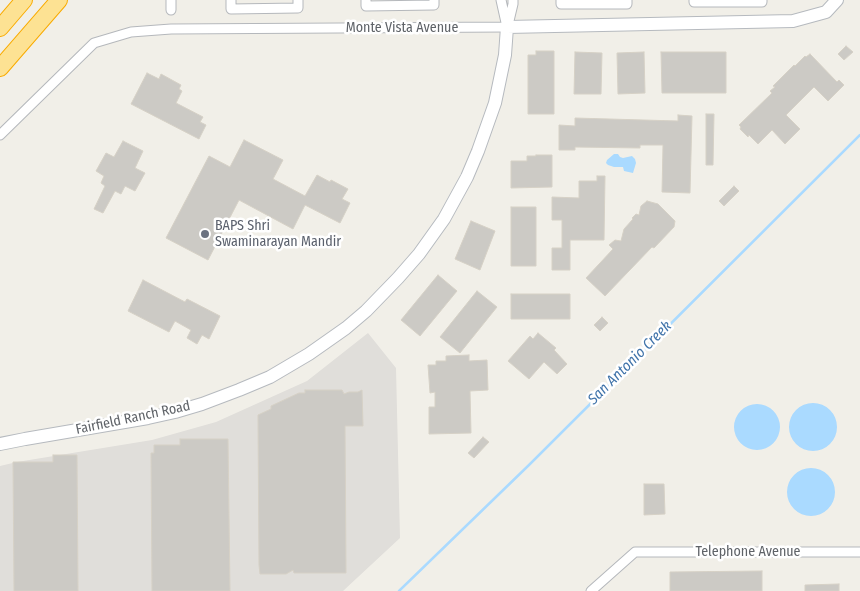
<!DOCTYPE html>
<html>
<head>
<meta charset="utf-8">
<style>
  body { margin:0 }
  canvas { display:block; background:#f1efe8 }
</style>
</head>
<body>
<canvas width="860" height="591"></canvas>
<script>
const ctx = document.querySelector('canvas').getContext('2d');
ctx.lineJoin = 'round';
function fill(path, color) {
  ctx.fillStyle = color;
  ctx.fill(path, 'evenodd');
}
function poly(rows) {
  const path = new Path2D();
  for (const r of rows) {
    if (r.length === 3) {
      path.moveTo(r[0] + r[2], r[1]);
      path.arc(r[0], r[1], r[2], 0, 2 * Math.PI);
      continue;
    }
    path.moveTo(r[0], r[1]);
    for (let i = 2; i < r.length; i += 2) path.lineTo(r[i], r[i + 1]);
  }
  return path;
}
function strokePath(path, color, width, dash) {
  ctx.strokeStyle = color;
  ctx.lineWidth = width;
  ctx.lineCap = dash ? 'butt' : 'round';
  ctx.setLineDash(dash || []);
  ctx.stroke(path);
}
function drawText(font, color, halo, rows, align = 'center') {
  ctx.font = font + ' "Fira Sans Condensed",sans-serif';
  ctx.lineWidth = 5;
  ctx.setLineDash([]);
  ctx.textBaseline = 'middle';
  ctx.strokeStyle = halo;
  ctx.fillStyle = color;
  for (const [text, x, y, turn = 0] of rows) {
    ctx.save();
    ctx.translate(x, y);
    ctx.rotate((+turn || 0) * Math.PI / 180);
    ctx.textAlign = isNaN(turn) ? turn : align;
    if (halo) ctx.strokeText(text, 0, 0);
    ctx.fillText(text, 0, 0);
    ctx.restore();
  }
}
const industrial = poly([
  [368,333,396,368,400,538,343,591,0,591,0,466,17,462,152,440,216,422,307,381]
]);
const water = poly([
  [614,154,618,154,620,157,623,158,632,156,635,159,636,163,633,173,624,171,623,167,614,167,608,165,606,163,607,160],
  [813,427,24],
  [757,427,23],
  [811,492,24]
]);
const stream = poly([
  [399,591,529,465,860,135]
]);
const building = poly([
  [846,46,853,52,844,60,838,54,846,46],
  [536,51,554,51,554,114,528,114,528,55,536,55,536,51],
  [575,52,602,53,601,94,574,94,575,52],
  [644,52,645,93,618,94,617,53,644,52],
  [661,52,726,52,726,93,662,93,661,52],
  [810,54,837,82,839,80,844,85,828,101,814,87,786,115,800,129,785,144,772,130,758,144,749,135,748,137,740,129,741,127,739,125,772,93,770,91,775,87,773,86,794,65,795,66,805,56,806,57,810,54],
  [147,73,159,79,161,74,181,85,179,89,182,91,176,103,203,117,200,122,206,125,199,139,131,104,147,73],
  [706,114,714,114,713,165,706,165,706,114],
  [678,115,692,116,690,193,662,192,663,145,640,145,640,148,575,147,575,150,559,150,559,125,575,126,575,118,678,121,678,115],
  [244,140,283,160,273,179,305,196,317,175,330,182,331,180,348,189,342,199,350,203,340,223,305,205,293,229,239,200,208,260,166,238,209,156,230,167,244,140],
  [123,141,143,151,135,168,145,173,135,191,125,186,121,194,115,191,103,213,94,209,105,186,101,183,104,176,96,171,106,153,114,157,123,141],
  [536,155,552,155,552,187,511,188,511,161,527,161,527,156,536,156,536,155],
  [597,176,605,176,604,240,570,240,570,270,552,270,552,248,562,248,562,220,552,220,552,197,579,198,579,181,597,181,597,176],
  [734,186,739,191,724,206,719,201,734,186],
  [647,201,658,204,675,221,674,227,654,248,652,247,605,296,586,278,613,249,609,245,615,240,621,241,624,229,633,219,632,218,636,214,639,215,641,206,647,201],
  [511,207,536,207,536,266,511,266,511,207],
  [471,221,495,231,480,270,455,259,471,221],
  [438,275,457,291,420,336,401,320,438,275],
  [143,280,185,302,187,299,220,316,209,339,202,335,197,344,187,338,191,330,175,321,169,332,128,311,143,280],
  [477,291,497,307,460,353,440,337,477,291],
  [511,294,570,294,570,319,511,319,511,294],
  [602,317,608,323,600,331,594,325,602,317],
  [538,333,556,348,554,350,567,364,557,374,544,362,529,379,508,361,530,336,533,339,538,333],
  [469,355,469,361,487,360,488,390,470,391,471,433,429,434,429,407,435,407,435,392,430,393,428,365,436,365,436,361,446,361,446,356,469,355],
  [305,390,342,390,344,394,349,392,358,392,362,390,363,426,345,426,346,573,294,573,293,570,286,574,260,574,259,565,258,415,271,409,271,406,299,393,305,393,305,390],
  [483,437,489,442,474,458,468,453,483,437],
  [180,439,228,439,230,591,152,591,151,453,154,453,154,445,180,445,180,439],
  [53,455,77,455,78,591,14,591,13,462,53,462,53,455],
  [644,484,664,484,665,514,644,515,644,484],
  [762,571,762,591,670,591,670,572,762,571],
  [839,584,839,591,805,591,805,585,839,584]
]);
const street = poly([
  [231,0,231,9,298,8,298,0],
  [366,0,366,6,434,5,434,0],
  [501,0,507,27],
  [561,0,561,4,627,4,627,0],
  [694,0,694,2,762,2,762,0],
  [171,10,171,0],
  [508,25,513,4,513,0],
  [0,135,94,43,131,32,171,29,507,27],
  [591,591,635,552,860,552]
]);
const secondary = poly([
  [0,444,25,439,148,418,175,412,202,404,239,390,270,377,309,354,346,328,366,311,398,278,419,254,444,219,467,177,478,151,495,103,505,55,507,27,793,21,826,12,837,0]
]);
const highway = poly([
  [0,28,24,0],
  [0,68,59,0]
]);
const markers = [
  [205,234,5,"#6b7280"]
];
const streetNames = [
  ["Monte Vista Avenue",402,28],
  ["Fairfield Ranch Road",133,418,-12],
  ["Telephone Avenue",748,552]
];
const worshipNames = [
  ["BAPS Shri",215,226],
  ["Swaminarayan Mandir",215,242]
];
const waterNames = [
  ["San Antonio Creek",630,363,-45]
];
fill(industrial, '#e0deda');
fill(water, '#aadaff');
strokePath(stream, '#aadaff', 2.5);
fill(building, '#cccac5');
strokePath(building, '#d6d1c6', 1);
strokePath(street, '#b5b8bc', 11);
strokePath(secondary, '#b6babf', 14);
strokePath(highway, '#f9ab00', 18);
strokePath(street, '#fff', 9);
strokePath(secondary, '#fff', 12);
strokePath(highway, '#fde293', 16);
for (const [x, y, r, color] of markers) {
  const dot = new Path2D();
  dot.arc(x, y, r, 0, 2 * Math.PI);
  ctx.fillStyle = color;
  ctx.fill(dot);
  strokePath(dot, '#fff', 2);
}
drawText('14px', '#5f6368', '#fff', streetNames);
drawText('14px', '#5b616d', '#fff', worshipNames, 'left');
drawText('italic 15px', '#4174aa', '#fff', waterNames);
</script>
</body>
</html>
